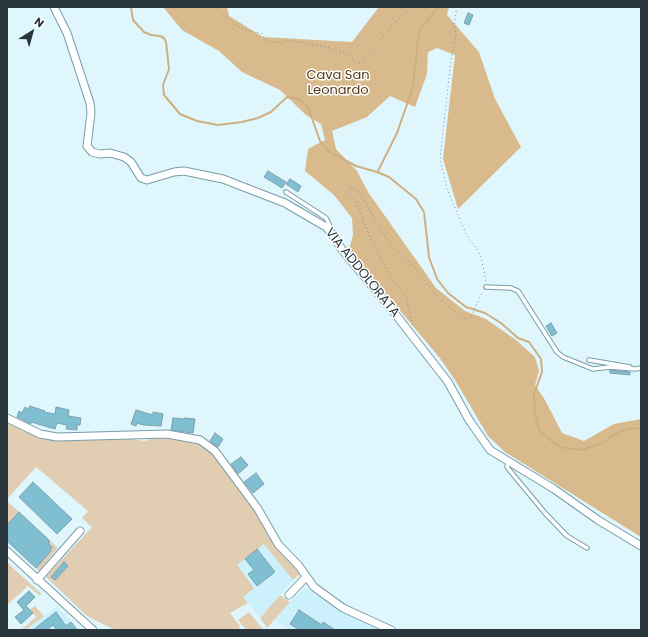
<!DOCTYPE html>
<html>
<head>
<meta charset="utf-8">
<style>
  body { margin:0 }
  #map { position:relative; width:648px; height:637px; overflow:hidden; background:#e0f6fd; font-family:Poppins,sans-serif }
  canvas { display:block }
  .frame { position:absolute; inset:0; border:8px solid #29373c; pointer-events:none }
  .north { position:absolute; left:12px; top:12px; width:40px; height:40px; -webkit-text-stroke:3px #fff; paint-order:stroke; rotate:37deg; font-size:11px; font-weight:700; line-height:16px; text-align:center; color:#29373c }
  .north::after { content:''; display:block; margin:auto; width:14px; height:18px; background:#29373c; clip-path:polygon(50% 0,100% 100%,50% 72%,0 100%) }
</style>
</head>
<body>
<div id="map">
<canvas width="648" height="637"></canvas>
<div class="frame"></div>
<div class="north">N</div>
</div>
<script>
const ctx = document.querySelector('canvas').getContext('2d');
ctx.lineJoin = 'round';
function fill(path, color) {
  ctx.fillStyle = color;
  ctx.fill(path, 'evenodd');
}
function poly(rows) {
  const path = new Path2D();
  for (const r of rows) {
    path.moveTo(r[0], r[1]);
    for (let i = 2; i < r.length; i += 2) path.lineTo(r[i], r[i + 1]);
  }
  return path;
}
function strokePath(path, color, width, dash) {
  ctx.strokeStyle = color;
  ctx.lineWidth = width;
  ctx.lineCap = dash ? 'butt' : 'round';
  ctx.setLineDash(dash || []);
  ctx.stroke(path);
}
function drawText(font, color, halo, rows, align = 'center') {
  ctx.font = font + ' Poppins,sans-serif';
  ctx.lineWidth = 3;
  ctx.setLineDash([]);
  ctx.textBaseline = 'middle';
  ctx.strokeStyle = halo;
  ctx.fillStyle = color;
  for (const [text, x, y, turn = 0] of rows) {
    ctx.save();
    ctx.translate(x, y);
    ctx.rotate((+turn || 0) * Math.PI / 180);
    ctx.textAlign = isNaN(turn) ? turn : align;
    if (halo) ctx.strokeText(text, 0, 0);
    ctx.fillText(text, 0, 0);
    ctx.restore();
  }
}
const built = poly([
  [265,544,293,580,260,618,225,574],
  [304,587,340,611,382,630,290,630,274,620],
  [56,607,81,630,25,630]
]);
const green = poly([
  [7,422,23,431,43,438,125,438,145,441,154,437,175,437,202,445,213,452,300,572,299,575,293,580,264,544,237,565,254,588,243,597,248,603,230,613,240,626,238,630,115,630,87,616,46,577,92,527,82,518,88,511,36,467,7,499],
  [7,501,58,548,39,571,7,541],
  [7,562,15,570,42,594,39,595,28,586,7,605],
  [280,595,290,602,267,628,260,618],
  [35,606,44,616,25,630,21,630,36,617,30,609],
  [249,612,263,629,261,630,246,630,238,620]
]);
const forest = poly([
  [163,7,227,7,229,16,263,37,352,42,379,7,449,7,447,15,479,52,495,99,521,147,458,209,443,159,455,55,437,48,428,52,427,74,415,107,390,96,367,117,332,131,336,149,357,171,368,192,436,288,465,311,486,319,516,340,535,357,539,371,535,385,545,400,562,433,584,441,614,424,641,419,641,537,505,452,488,436,455,380,439,357,349,250,353,235,352,218,334,195,305,171,308,149,325,140,321,124,306,115,280,90,242,72,219,51,182,30]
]);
const stream = poly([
  [131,7,133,20,144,32,151,35,160,36,164,38,166,42,169,69,163,85,164,95,180,114,197,121,218,125,242,122,258,118,271,112,287,97,299,99,308,107,320,141,328,151,356,166,377,172,389,177,416,199,424,212,429,257,437,279,448,293,466,307,485,313,501,323,518,338,529,342,541,359,542,372,534,394,535,414,540,432,560,447,581,450,603,443,618,432,633,428,641,429],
  [378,171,397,133,413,87,419,31,438,7]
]);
const building = poly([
  [468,13,473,15,469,25,464,23,468,13],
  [268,171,286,182,282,188,264,177,268,171],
  [290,179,301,186,298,192,286,184,290,179],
  [551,323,557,333,552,336,546,326,551,323],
  [610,370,630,372,630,375,610,373,610,370],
  [30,406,45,411,44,412,55,414,56,407,69,410,68,416,81,418,80,425,77,425,77,430,66,429,67,425,57,423,55,429,31,422,31,424,17,417,19,411,22,413,25,407,28,409,30,406],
  [136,410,153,415,153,412,163,414,161,426,143,425,137,423,136,426,131,424,136,410],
  [173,418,184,419,184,418,195,419,193,433,171,430,173,418],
  [215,433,223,439,218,447,210,441,215,433],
  [241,457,248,465,238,474,231,464,241,457],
  [256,473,264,484,253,493,244,482,256,473],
  [33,482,72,519,57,534,19,497,33,482],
  [19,512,50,541,48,543,52,547,50,550,51,551,36,568,7,541,7,525,19,512],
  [257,549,275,572,257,586,248,574,254,570,245,559,257,549],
  [64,562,68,566,55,580,51,577,64,562],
  [29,591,35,597,26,606,33,613,21,624,15,617,24,610,17,602,29,591],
  [299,610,322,625,323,622,335,630,299,630,290,624,299,610],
  [56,612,66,626,71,622,77,630,57,630,53,625,47,630,33,630,56,612]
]);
const path = poly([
  [457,7,454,25,456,36,451,60,440,159,447,189,462,224,467,236,477,249,481,257,486,281],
  [223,14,234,24,247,31,261,33,267,41,281,43,286,41,292,41,327,47,349,54,354,62,361,62,391,27,411,7],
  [413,325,406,297,389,274,371,240,356,201,348,195,347,192,350,188,357,190,363,198,381,231,393,247,414,267,438,297,460,317,467,319,471,316,483,291]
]);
const lane = poly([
  [286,192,326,218,329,224,331,231],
  [486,287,511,288,518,291,557,352,563,357,593,369,610,367,635,369,641,368],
  [589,360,630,367],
  [508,462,507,467,511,472,545,513,567,536,587,548]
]);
const street = poly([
  [54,7,67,33,90,103,91,113,87,146,92,152,100,154,110,153,124,157,131,162,141,178,147,180,174,172,184,171,223,179,285,203,326,227,332,234,343,251,396,315,448,382,469,420,490,450,554,489,598,520,641,546],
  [7,418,40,434,57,437,167,434,200,440,215,451,258,509,278,544,299,566,314,587,343,608,391,630],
  [7,551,93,630],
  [37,580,80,531],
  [289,595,306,577]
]);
const parkNames = [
  ["Cava San",338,76],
  ["Leonardo",338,91]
];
const streetNames = [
  ["VIA ADDOLORATA",362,273,51]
];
fill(built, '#ccf1fd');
fill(green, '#e1cdb2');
fill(forest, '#d9ba8d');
strokePath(stream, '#cdaf82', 2);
fill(building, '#80bed1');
strokePath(building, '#7ea2ad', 1);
strokePath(lane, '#799da8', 5.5);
strokePath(street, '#799da8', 9);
strokePath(path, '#7c8e94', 1, [1, 3]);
strokePath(lane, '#fff', 3.5);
strokePath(street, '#fff', 7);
drawText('13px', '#513b17', '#fff', parkNames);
drawText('13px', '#29373c', '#fff', streetNames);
</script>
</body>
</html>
